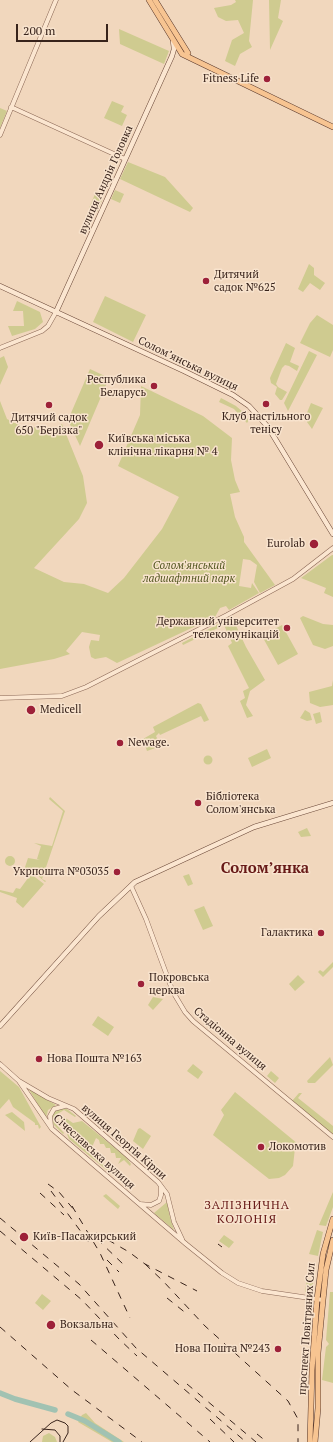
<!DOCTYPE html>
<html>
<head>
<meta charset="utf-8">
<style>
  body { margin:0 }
  #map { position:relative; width:333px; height:1442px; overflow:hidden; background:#f1d7bd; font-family:"PT Serif",serif }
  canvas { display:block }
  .scale { position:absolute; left:16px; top:24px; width:92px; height:18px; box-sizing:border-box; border:2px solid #38231b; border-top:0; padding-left:5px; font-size:12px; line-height:14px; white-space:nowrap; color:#38231b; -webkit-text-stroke:3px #f8e3cd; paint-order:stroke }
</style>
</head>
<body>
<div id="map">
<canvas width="333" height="1442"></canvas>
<div class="scale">200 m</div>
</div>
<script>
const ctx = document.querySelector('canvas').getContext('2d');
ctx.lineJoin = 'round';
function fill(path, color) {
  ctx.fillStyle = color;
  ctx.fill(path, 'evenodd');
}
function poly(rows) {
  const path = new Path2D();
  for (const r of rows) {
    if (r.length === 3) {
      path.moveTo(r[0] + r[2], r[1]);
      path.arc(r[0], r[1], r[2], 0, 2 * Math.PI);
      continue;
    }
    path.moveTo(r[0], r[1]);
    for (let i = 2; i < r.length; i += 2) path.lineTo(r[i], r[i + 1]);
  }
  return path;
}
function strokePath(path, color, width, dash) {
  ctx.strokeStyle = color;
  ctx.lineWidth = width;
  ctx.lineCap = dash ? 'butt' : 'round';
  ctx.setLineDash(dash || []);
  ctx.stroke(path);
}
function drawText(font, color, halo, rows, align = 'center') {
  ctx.font = font + ' "PT Serif",serif';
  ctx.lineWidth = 3;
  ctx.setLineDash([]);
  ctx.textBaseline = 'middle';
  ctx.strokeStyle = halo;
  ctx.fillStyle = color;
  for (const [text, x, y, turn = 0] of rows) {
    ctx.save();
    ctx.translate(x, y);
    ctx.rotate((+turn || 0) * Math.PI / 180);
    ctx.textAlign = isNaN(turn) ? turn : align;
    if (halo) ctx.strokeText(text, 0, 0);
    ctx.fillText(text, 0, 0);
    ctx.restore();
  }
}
const green = poly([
  [235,0,253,0,249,41,252,47,240,54,235,66,225,61,232,40,244,33,238,20,226,21,218,17,214,8,231,5,236,2],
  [269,0,281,0,278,18,283,21,270,50],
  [119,29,169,51,164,64,120,44],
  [112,101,124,106,121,112,127,115,122,126,104,118],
  [0,108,7,111,0,128],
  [128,162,165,177,193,208,190,212,120,179],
  [115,190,124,194,120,203,111,199],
  [95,194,103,198,97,212,89,208],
  [309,264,314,268,314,275,325,283,320,290,310,283,303,292,298,289],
  [105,296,146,315,133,342,93,322],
  [17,301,40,312,43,322,35,329,12,336,8,326,24,326,23,311,13,311],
  [317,315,333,325,333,350,330,357,300,343,310,323],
  [286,343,295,348,290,362,299,366,297,371,289,366,285,365,282,368,276,384,278,387,287,392,282,400,280,400,275,394,277,387,271,383,270,378],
  [309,351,317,355,288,411,284,403],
  [4,356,8,367,0,385,0,358],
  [90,369,109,378,80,446,68,420],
  [141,386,203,416,232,438,231,460,235,480,240,492,230,494,235,517,244,537,244,542,275,585,260,593,254,582,257,565,250,560,243,559,239,586,251,588,252,583,259,593,229,610,226,606,220,608,215,617,117,663,106,657,95,659,91,657,89,647,91,640,99,641,100,635,82,632,66,651,70,654,54,659,0,669,0,401,7,419,23,427,56,428,62,424,83,476,87,503,79,519,34,568,64,582,84,584,108,593,124,578,162,529,179,497,118,466,140,415],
  [221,398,236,406,244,413,243,414,249,420,247,423,234,409,219,402],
  [311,403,323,408,312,429,307,422,306,415],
  [332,555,333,555,333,597,324,593,326,588,301,578],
  [303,616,323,624,333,625,333,646,325,649,313,645,300,618],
  [232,617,246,647,265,680,250,691,246,705,253,716,247,718,240,701,245,698,243,691,249,688,228,646,232,643,224,625,183,645,182,643],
  [282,625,298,654,278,665,262,636],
  [333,680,333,705,320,707,310,703,309,692,332,686],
  [198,703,201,704,209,720,204,722,201,716,160,735,159,733,156,736,161,746,147,751,143,739,155,732,153,727],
  [305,710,310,713,312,720,307,721,300,718],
  [320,712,322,722,316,724,313,714],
  [267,749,271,758,252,767,248,758],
  [208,760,4.5],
  [50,797,65,811,42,879,46,881,45,882,36,874,24,870,28,858,40,860,37,859,41,846,34,843,52,846,63,811,49,799],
  [307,828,311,836,301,837,298,832],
  [10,861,5],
  [31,874,44,884,23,908,16,902,17,898,0,892,0,890,13,893,16,888,20,889],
  [189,874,193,884,188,886,183,876],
  [204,906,213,926,203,930,194,910],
  [333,962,333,967,323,977,318,972,320,970,323,972],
  [298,975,305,982,295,991,289,984],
  [153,997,163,999,153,1010,148,1005],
  [98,1016,114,1027,108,1036,92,1025],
  [330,1057,333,1065,315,1083,308,1083,307,1081],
  [193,1064,203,1072,198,1079,187,1071],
  [0,1071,19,1087,41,1127,39,1129,38,1125,35,1125,35,1123,13,1107,9,1099,0,1109],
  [271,1071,279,1078,275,1083,267,1076],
  [28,1088,56,1105,48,1110,46,1118],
  [235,1092,298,1144,295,1148,293,1166,285,1175,279,1178,269,1179,213,1135,224,1115,221,1110],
  [299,1093,302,1093,298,1098,333,1126,333,1135,292,1101],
  [61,1108,67,1109,76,1116,75,1117,64,1110,56,1115,54,1122,64,1133,63,1134,54,1125,52,1119,54,1112],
  [12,1112,24,1122,25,1131,5,1115],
  [64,1117,73,1123,82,1121,126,1157,131,1164,130,1166,124,1160,118,1164,121,1158,116,1158,115,1153,111,1153,110,1148,106,1148,104,1144,100,1144,99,1140,96,1138,92,1147,93,1156,99,1157,99,1161,103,1160,104,1164,110,1166,111,1170,117,1167,113,1171,115,1176,109,1172,69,1139,67,1134,69,1128,61,1120],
  [140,1128,151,1136,143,1149,133,1141,138,1129],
  [333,1192,333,1207,326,1226,319,1225],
  [106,1194,120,1206,118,1209,103,1196],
  [167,1202,170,1217,174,1230,154,1213],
  [317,1230,323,1232,318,1256,309,1254],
  [224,1235,234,1242,229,1248,219,1241],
  [307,1279,311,1280,313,1283,313,1293,305,1292],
  [333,1289,333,1383,322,1380,326,1347,329,1344,326,1340,330,1292,333,1292],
  [42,1294,51,1301,43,1310,35,1303],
  [86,1413,95,1423,124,1442,112,1442,78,1422,82,1415],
  [49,1433,55,1437,57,1442,42,1442,43,1436]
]);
const river = poly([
  [0,1393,15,1399,55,1410],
  [68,1414,85,1421,119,1442]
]);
const tertiary = poly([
  [11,107,125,159],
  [0,135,56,0],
  [0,348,42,331,48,326,56,312],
  [0,698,62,696,86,687,227,615,293,579,333,548],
  [131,886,146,919,173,992,185,1012,193,1021,333,1137],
  [0,1064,19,1081,52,1129,186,1244,222,1273,238,1283,262,1291,323,1300],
  [19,1081,48,1098,74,1109,158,1182,167,1194,174,1222,182,1239],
  [51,1126,50,1116,54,1109,65,1106],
  [140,1204,151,1205,159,1201,161,1195,161,1186]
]);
const secondary = poly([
  [0,286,184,371,233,395,249,406,268,427,333,534],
  [56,312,172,56,174,49,173,41],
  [0,1026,99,916,135,882,254,827,333,803]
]);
const primary = poly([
  [149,0,182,54,333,127],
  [155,0,188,53],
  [310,1442,312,1370,317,1299,323,1254,333,1219],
  [315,1442,318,1408,318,1353,323,1300,326,1270,333,1240]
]);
const tram = poly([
  [42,1429,55,1430,60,1436,60,1442],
  [30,1442,51,1423,57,1420,65,1423,68,1426,68,1433,63,1442]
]);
const rail = poly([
  [48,1184,59,1192,75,1211],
  [51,1191,90,1244],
  [40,1193,64,1215],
  [72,1206,100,1253,130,1318],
  [0,1218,79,1284,136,1348,246,1442],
  [0,1231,82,1300,119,1339,137,1356],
  [96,1233,129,1252,145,1264,197,1291],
  [97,1239,124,1265],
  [218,1244,222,1247],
  [107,1260,119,1272],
  [145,1264,163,1281,205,1326,288,1401,298,1419,298,1442],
  [167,1298,187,1314],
  [0,1327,72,1390,142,1442],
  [91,1340,210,1442],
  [187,1384,256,1442],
  [210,1419,234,1442],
  [257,1434,267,1442]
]);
const markers = [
  [267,79,4,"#9d2139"],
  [206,281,4,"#9d2139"],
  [154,386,4,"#9d2139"],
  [266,404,4,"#9d2139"],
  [49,405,4,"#9d2139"],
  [99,445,5,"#9d2139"],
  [314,544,5,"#9d2139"],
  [287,628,4,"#9d2139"],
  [31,710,5,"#9d2139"],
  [120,743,4,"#9d2139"],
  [198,803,4,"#9d2139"],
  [117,872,4,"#9d2139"],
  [321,933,4,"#9d2139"],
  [141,984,4,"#9d2139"],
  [39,1059,4,"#9d2139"],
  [261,1147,4,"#9d2139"],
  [24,1237,5,"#9d2139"],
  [51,1325,5,"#9d2139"],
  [278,1349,4,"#9d2139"]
];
const poiNames = [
  ["Fitness Life",259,79,"right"],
  ["Дитячий",214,275],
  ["садок №625",214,288],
  ["Республика",146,380,"right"],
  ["Беларусь",146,393,"right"],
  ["Клуб настільного",266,417,"center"],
  ["тенісу",266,430,"center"],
  ["Дитячий садок",49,418,"center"],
  ["650 \"Берізка\"",49,431,"center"],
  ["Київська міська",108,439],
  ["клінічна лікарня № 4",108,452],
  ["Eurolab",305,544,"right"],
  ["Державний університет",279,622,"right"],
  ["телекомунікацій",279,635,"right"],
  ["Medicell",40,710],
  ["Newage.",128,743],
  ["Бібліотека",206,797],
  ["Солом'янська",206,810],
  ["Укрпошта №03035",109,872,"right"],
  ["Галактика",313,933,"right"],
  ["Покровська",149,978],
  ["церква",149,991],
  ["Нова Пошта №163",47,1059],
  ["Локомотив",269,1147],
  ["Київ-Пасажирський",33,1237],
  ["Вокзальна",60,1325],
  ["Нова Пошта №243",270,1349,"right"]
];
const streetNames = [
  ["вулиця Андрія Головка",106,180,-66],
  ["Соломʼянська вулиця",188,364,26],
  ["Стадіонна вулиця",230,1039,40],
  ["вулиця Георгія Кірпи",124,1142,41],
  ["Січеславська вулиця",94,1152,42],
  ["проспект Повітряних Сил",307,1329,-86]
];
const parkNames = [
  ["Солом'янський",189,566],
  ["ладшафтний парк",189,579]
];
const neighbourhoodNames = [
  ["ЗАЛІЗНИЧНА",247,1206],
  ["КОЛОНІЯ",247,1220]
];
const districtNames = [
  ["Соломʼянка",265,869]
];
fill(green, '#cfcb90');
strokePath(river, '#a1c2b2', 5.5);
strokePath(tertiary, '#8a6755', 5);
strokePath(secondary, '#6b4838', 5.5);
strokePath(primary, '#57362a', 6);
strokePath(tertiary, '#fbe6d0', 4);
strokePath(secondary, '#fbe6d0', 4.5);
strokePath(primary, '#f7c491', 5);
strokePath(tram, '#38231b', 1);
strokePath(rail, '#38231b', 1, [7, 7]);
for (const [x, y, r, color] of markers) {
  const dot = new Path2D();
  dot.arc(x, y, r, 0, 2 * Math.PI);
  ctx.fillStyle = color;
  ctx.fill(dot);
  strokePath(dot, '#f8e3cd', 1.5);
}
drawText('11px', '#38231b', '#f8e3cd', poiNames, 'left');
drawText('11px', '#38231b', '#f8e3cd', streetNames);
drawText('italic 11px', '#525620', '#f8e3cd', parkNames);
ctx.letterSpacing = '1px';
drawText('12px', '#671917', '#f8e3cd', neighbourhoodNames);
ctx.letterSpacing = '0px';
drawText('bold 15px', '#671917', '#f8e3cd', districtNames);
</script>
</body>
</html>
